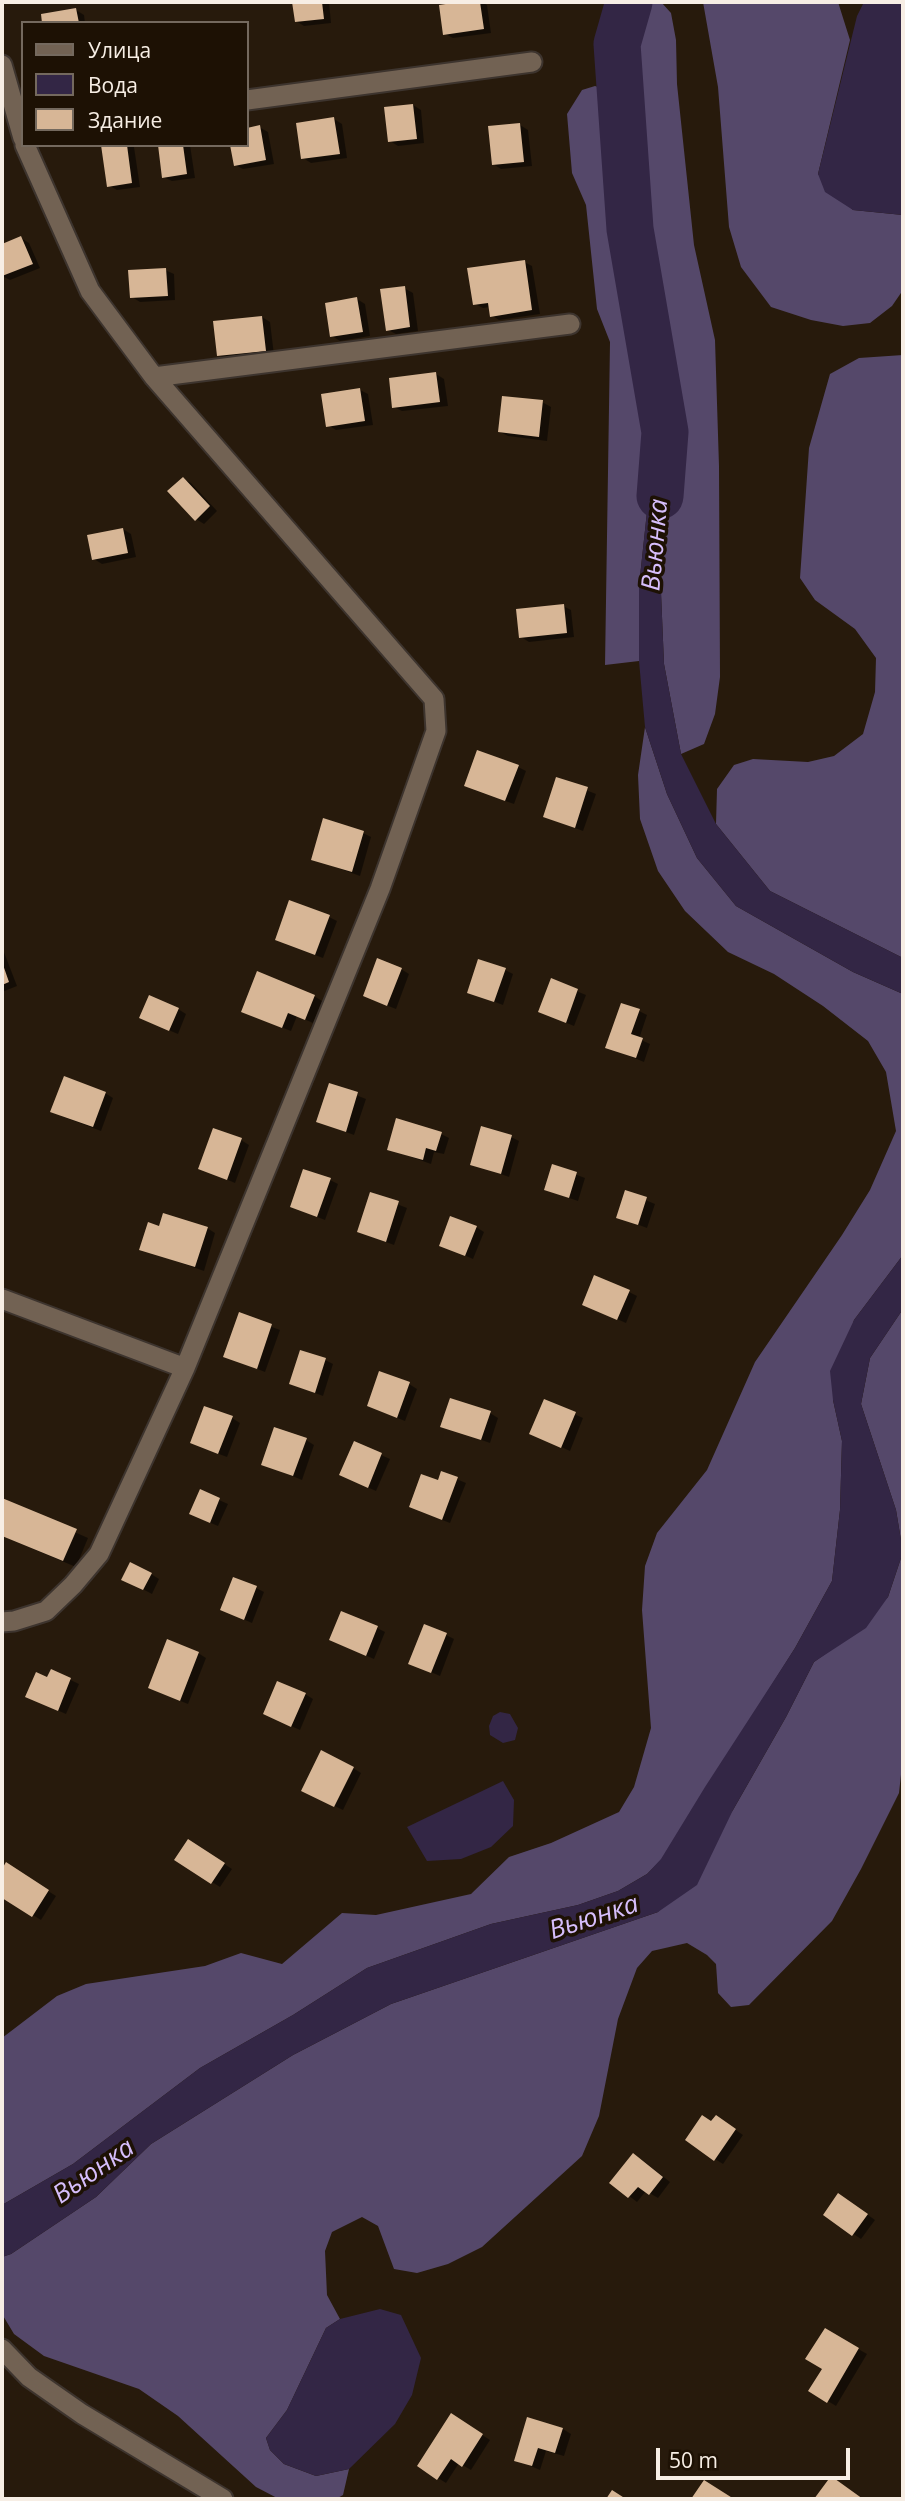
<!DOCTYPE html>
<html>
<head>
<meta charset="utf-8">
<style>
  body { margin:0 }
  #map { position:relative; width:905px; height:2501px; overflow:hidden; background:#271a0c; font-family:"Open Sans",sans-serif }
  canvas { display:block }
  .frame { position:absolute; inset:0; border:4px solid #f7eee5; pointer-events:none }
  .legend { position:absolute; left:21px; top:21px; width:228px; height:126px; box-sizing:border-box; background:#1d1104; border:2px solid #74695e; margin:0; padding:9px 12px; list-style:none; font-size:21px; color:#f7eee5 }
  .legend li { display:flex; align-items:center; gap:14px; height:35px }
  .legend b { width:35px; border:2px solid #74695e }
  .scale { position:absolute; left:656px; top:2448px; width:194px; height:32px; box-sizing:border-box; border:4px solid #f7eee5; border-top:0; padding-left:9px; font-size:21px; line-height:24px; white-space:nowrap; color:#f7eee5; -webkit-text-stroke:5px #1d1104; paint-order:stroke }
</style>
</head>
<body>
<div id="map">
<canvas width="905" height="2501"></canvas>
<div class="frame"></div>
<ul class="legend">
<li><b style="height:9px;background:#726253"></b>Улица</li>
<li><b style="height:19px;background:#332645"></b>Вода</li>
<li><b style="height:19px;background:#d7b696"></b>Здание</li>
</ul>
<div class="scale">50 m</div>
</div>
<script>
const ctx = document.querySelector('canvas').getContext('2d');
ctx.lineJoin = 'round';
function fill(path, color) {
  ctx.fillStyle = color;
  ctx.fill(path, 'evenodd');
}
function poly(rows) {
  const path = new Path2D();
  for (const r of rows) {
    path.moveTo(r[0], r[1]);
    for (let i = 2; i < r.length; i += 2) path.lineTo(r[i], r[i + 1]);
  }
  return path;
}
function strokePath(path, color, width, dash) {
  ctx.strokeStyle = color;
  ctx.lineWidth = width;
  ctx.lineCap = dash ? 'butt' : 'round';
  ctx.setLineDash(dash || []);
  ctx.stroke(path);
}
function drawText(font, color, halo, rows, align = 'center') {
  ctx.font = font + ' "Open Sans",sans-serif';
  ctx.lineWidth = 7;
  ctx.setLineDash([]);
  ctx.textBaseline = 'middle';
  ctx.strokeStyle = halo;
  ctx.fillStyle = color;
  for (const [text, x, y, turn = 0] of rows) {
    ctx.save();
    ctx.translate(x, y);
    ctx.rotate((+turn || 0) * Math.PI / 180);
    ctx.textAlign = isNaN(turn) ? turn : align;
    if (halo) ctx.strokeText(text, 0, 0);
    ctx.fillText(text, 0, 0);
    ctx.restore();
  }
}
const forest = poly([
  [661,2,671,13,676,40,677,84,694,245,715,340,719,466,720,677,715,714,704,744,681,754,664,664,660,569,670,468,669,388,634,168,629,118,629,67,637,27,645,4],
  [703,2,838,2,850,40,818,174,853,210,903,215,903,290,892,306,870,323,843,326,811,320,771,307,741,267,729,227,718,87],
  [595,86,607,90,613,117,622,236,632,321,659,430,652,465,639,586,639,661,605,665,610,342,597,309,586,205,572,173,567,114,582,90],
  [903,355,903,958,770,891,716,824,717,789,734,765,753,759,808,762,834,756,863,734,875,692,876,658,855,629,815,600,800,578,809,448,830,374,859,358],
  [645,727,667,794,697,858,736,906,853,972,903,994,903,1255,854,1320,833,1400,842,1441,840,1510,832,1581,795,1648,662,1859,647,1874,618,1891,578,1905,491,1924,367,1968,293,2015,200,2068,73,2164,2,2205,2,2038,57,1996,86,1984,205,1966,241,1953,282,1964,342,1913,376,1915,471,1894,509,1857,551,1843,619,1812,634,1787,651,1728,642,1610,645,1566,657,1533,707,1470,755,1362,842,1235,870,1190,896,1131,886,1072,868,1041,823,1006,774,974,728,952,685,911,658,871,640,819,638,775],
  [903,1309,903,1756,899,1793,861,1869,832,1921,749,2005,731,2007,718,1993,716,1964,707,1955,687,1943,652,1951,637,1968,618,2019,599,2116,582,2156,482,2247,448,2264,417,2273,394,2269,378,2226,362,2217,332,2232,325,2251,327,2295,340,2319,326,2328,287,2410,266,2438,270,2450,284,2464,316,2476,349,2469,343,2495,336,2499,279,2499,256,2487,178,2416,139,2389,44,2356,14,2334,2,2314,2,2257,11,2254,96,2197,151,2144,293,2055,391,2004,658,1912,733,1810,786,1717,814,1662,836,1646,888,1597,903,1552,896,1510,861,1404,870,1358]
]);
const water = poly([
  [619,2,647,2,637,27,629,67,619,73,613,72,605,53],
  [864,2,903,2,903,215,853,210,825,192,818,174,857,16],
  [659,430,665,432,671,441,670,468,660,569,664,664,681,754,716,824,770,891,903,958,903,994,853,972,736,906,697,858,667,794,645,727,639,661,639,586,652,465],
  [903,1255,903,1309,870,1358,861,1404,896,1510,903,1552,888,1597,866,1628,814,1662,786,1717,733,1810,697,1885,658,1912,391,2004,293,2055,151,2144,96,2197,11,2254,2,2257,2,2205,73,2164,200,2068,293,2015,367,1968,491,1924,578,1905,618,1891,647,1874,661,1859,705,1787,795,1648,832,1581,840,1510,842,1441,833,1400,830,1371,854,1320],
  [500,1712,510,1714,518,1728,515,1740,503,1743,490,1735,489,1726,493,1716],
  [503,1781,514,1800,513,1826,491,1847,461,1859,427,1861,407,1827],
  [380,2309,401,2315,421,2358,412,2395,395,2424,349,2469,316,2476,284,2464,270,2450,266,2438,287,2410,326,2328,340,2319]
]);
const shadow = poly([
  [294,2,329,2,331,23,304,26,296,21],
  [472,2,481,2,487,5,491,33,453,38,445,34,441,6],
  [76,10,84,15,85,23,44,23],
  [413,105,421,110,424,143,398,146,390,141],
  [334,119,342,124,347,158,311,163,303,158],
  [520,125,528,130,532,166,501,169,493,164],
  [259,127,268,132,274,164,243,169,235,165,247,145,247,130],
  [106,145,134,147,140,187,117,190,108,185],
  [159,145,190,145,195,178,172,181,163,177],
  [21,238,29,243,40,268,10,280,2,276,2,246],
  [524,262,532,266,540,314,499,320,491,315,490,307,483,308,475,304],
  [165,270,174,274,175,300,140,302,132,297],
  [404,288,413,293,418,331,396,334,388,330],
  [357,299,365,304,370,336,340,341,332,336],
  [262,317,270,322,274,355,227,360,219,355],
  [436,374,444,379,448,406,402,411,394,407],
  [360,390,368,394,373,425,336,430,328,425],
  [542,402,551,407,547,441,508,436,500,432],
  [183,479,191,483,217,511,204,524,196,519],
  [123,529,131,534,136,557,102,564,94,559],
  [563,606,571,610,574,637,529,642,521,637],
  [518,767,526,771,514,804,474,790],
  [558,779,596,794,583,831,545,817],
  [363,833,371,837,360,876,313,859],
  [329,917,337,921,323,958,285,944],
  [2,947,17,986,2,992],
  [401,969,409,974,396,1009,373,1000],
  [505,970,513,974,503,1005,469,992],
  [552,981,586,995,574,1026,540,1012],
  [314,996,322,1001,313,1023,297,1016,291,1031,252,1016],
  [178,1009,186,1014,178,1034,149,1022],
  [639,1011,647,1015,639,1039,650,1044,644,1062,607,1047],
  [330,1085,366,1099,354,1135,319,1122],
  [105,1093,113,1098,101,1131,61,1116],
  [441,1134,449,1138,444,1154,434,1152,431,1164,389,1149],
  [511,1137,519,1141,509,1177,473,1164],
  [241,1140,249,1145,235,1183,200,1168],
  [553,1166,585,1178,578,1201,546,1190],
  [330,1180,338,1184,325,1220,292,1207],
  [626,1192,655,1204,647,1228,618,1217],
  [371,1194,407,1208,394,1245,359,1232],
  [476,1227,484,1232,473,1259,441,1245],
  [161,1228,207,1228,215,1233,204,1271,141,1249],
  [629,1292,637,1296,626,1323,592,1308],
  [240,1315,280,1330,265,1372,225,1356],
  [325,1360,333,1364,323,1396,291,1384],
  [409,1384,417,1389,405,1421,377,1410],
  [545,1401,583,1418,570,1451,537,1436],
  [490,1413,498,1418,490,1443,442,1426],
  [232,1418,240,1423,227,1457,200,1447],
  [306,1440,314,1445,302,1480,263,1464],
  [354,1443,390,1459,376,1491,349,1479],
  [442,1473,466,1483,450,1523,419,1511,439,1483],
  [201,1492,228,1504,218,1526,199,1518],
  [2,1500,88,1538,76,1567,2,1536],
  [151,1574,159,1579,152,1594,129,1582],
  [256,1588,264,1592,252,1623,222,1610],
  [377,1628,385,1632,374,1659,339,1644],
  [446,1635,454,1639,440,1676,419,1667],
  [198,1653,206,1658,188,1704,158,1692],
  [52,1671,79,1684,66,1714,36,1701],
  [305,1694,313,1699,300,1730,273,1718],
  [353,1768,361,1773,343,1810,311,1795],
  [197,1846,232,1869,220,1887,177,1860],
  [7,1865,56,1896,41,1920,2,1896,2,1872],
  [724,2122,743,2135,723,2164,715,2159],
  [641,2159,670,2182,658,2198,646,2191,637,2202,611,2182],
  [847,2200,875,2220,861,2239,825,2215],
  [825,2330,867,2354,836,2406,811,2391,825,2369],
  [459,2420,490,2440,471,2470,459,2463,446,2483,419,2466],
  [563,2429,571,2434,564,2456,546,2451,540,2470,516,2460]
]);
const river = poly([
  [629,2,617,44,630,229,665,432,660,496]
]);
const building = poly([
  [292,2,322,2,324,19,295,22],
  [459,2,480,2,484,29,443,35,439,5],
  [76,8,79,23,42,23,41,14],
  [413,104,417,139,388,142,384,107],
  [334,117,340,154,301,159,296,123],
  [520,123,524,162,492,165,488,126],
  [260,125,266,160,234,166,230,145,247,145,247,128],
  [101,145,127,145,132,183,107,187],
  [158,145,183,145,187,174,162,178],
  [21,236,33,264,2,276,2,244],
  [525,260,532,310,490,317,488,303,473,305,467,268],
  [166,268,168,296,130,298,128,270],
  [405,286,410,327,386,331,380,289],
  [357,297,363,332,330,337,325,303],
  [262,316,266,351,217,356,213,321],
  [436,372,440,402,392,408,389,378],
  [360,388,365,421,326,427,321,394],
  [502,396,543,400,539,437,498,432],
  [183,477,210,506,195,521,167,491],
  [123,528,128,553,92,560,87,535],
  [564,604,567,633,519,638,516,609],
  [477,750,519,765,505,801,464,786],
  [556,777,588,787,575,828,543,817],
  [323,818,364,831,352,872,311,860],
  [289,900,330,915,315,955,275,940],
  [377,958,402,968,387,1006,363,996],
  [478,959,506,968,494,1002,467,993],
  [2,962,9,982,2,985],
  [257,971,315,995,305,1020,288,1013,282,1028,241,1012],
  [551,978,578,989,566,1023,538,1012],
  [149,995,179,1008,169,1031,139,1018],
  [621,1003,640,1009,631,1034,643,1038,636,1058,605,1048],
  [64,1076,106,1092,93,1127,50,1112],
  [329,1083,358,1092,346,1132,316,1122],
  [396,1118,442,1132,436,1151,426,1148,423,1160,387,1150],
  [481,1126,512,1135,501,1174,470,1165],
  [213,1128,242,1138,227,1180,198,1169],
  [552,1164,577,1172,569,1198,544,1190],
  [303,1169,331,1178,317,1217,290,1207],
  [625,1190,647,1197,638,1225,616,1218],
  [370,1192,399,1201,386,1242,357,1232],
  [163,1213,208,1227,195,1267,139,1250,148,1222,159,1226],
  [450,1216,477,1226,465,1256,439,1246],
  [594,1275,630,1290,617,1320,582,1305],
  [239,1312,272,1324,257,1369,223,1357],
  [300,1350,326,1358,315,1393,289,1384],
  [379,1371,410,1382,397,1418,367,1406],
  [450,1398,491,1411,481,1440,440,1427],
  [544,1399,576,1412,561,1448,529,1434],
  [204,1406,233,1416,218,1454,190,1443],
  [274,1427,307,1438,293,1476,261,1465],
  [354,1441,382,1453,368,1488,339,1475],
  [441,1471,458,1477,442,1520,409,1507,421,1474,438,1480],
  [200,1489,220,1498,210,1523,189,1514],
  [2,1498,77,1529,63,1561,2,1536],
  [130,1562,152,1573,143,1590,121,1580],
  [233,1577,257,1586,244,1620,220,1610],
  [341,1611,378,1626,366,1656,329,1640],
  [424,1624,447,1633,431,1673,408,1664],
  [167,1639,199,1652,180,1701,148,1688],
  [51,1669,71,1678,58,1711,25,1697,36,1672,47,1677],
  [277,1681,306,1693,291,1727,263,1714],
  [321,1750,354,1767,334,1807,301,1791],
  [188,1839,225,1863,211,1884,174,1860],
  [6,1862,49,1890,32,1917,2,1898,2,1869],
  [702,2115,711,2121,716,2115,736,2129,714,2161,685,2140],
  [633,2153,663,2177,649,2195,638,2187,628,2198,609,2183],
  [838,2193,868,2214,852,2236,823,2215],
  [825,2328,859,2348,827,2403,808,2391,822,2369,805,2359],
  [451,2413,483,2434,462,2467,451,2459,437,2480,417,2466],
  [527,2417,563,2428,555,2453,538,2448,532,2466,514,2461],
  [831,2476,863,2499,814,2499],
  [704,2480,734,2499,691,2499],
  [612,2490,626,2499,606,2499]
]);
const minor = poly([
  [2,65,23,138],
  [247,100,532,62],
  [154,377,570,324],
  [2,1299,185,1368],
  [2,1622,14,1621,46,1611,73,1585,99,1554,185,1368,380,889,436,731,434,699,154,377,90,291,25,145],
  [2,2349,29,2377,82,2414,223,2499]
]);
const waterNames = [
  ["Вьюнка",656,545,-85],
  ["Вьюнка",594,1918,-18],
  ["Вьюнка",94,2172,-35]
];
fill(forest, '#55486a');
fill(water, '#332645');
fill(shadow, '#0007');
strokePath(river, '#332645', 47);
fill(building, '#d7b696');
strokePath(minor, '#3d342e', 23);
strokePath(minor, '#726253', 19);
drawText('italic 26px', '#d6befb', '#1d1104', waterNames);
</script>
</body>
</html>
